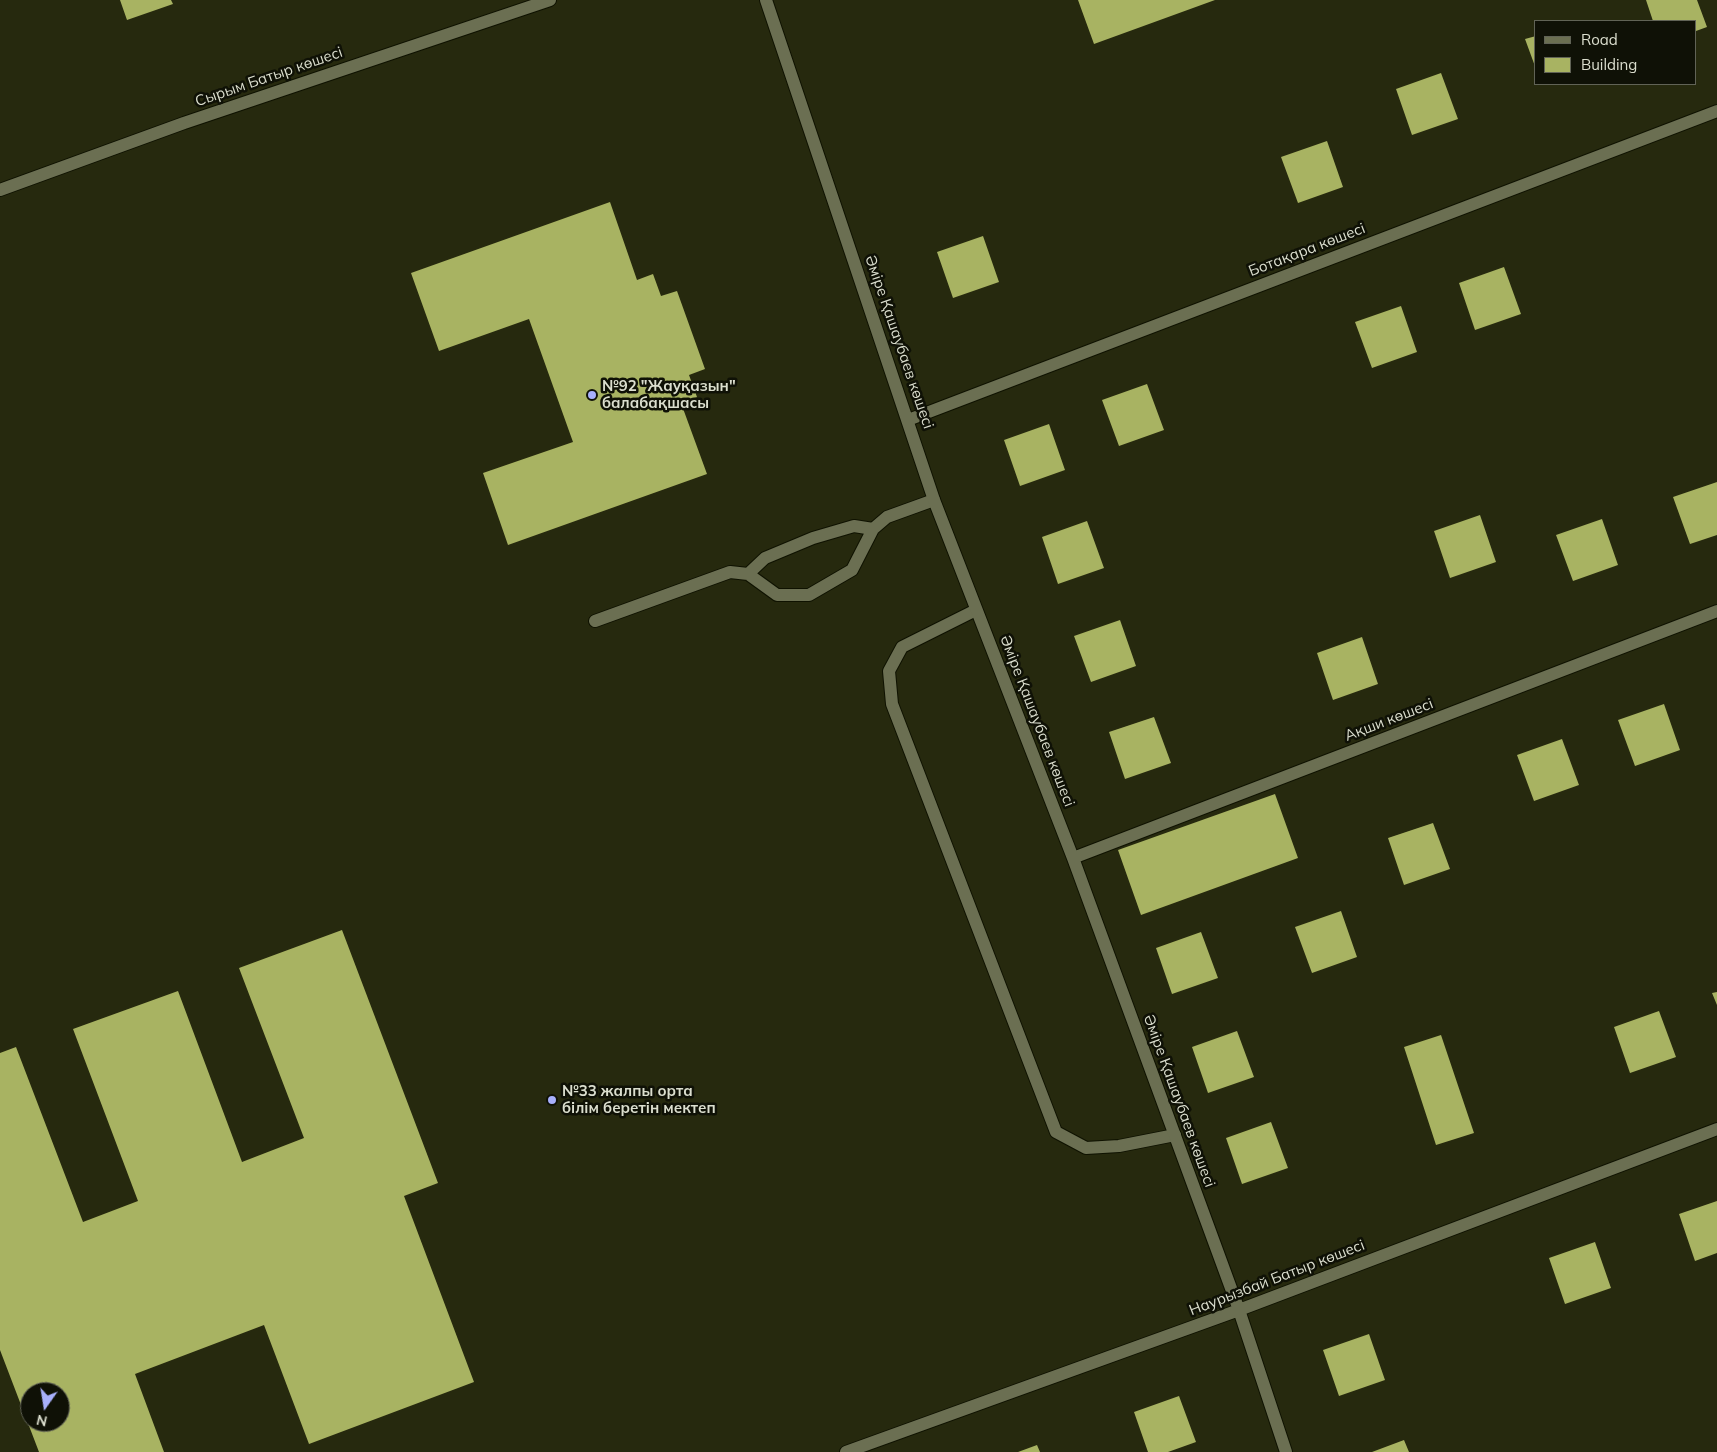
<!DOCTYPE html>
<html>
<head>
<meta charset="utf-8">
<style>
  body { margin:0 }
  #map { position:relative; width:1717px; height:1452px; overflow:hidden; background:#26290e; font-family:Mulish,sans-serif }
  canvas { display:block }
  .legend { position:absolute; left:1534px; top:20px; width:162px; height:65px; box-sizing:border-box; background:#0f1106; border:1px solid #616356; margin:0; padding:6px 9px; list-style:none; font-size:15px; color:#dbdece }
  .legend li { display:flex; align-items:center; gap:10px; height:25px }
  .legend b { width:25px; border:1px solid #616356 }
  .north { position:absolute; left:20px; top:1382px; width:50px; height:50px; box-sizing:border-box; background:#0f1106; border:1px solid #616356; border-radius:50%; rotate:193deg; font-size:14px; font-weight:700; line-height:20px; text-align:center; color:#dbdece }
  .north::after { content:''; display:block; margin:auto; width:18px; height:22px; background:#a8b0fc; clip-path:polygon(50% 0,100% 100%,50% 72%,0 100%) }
</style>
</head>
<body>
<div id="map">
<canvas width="1717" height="1452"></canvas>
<ul class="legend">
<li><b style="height:6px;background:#6b6f52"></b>Road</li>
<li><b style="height:14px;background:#a8b362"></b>Building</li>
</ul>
<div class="north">N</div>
</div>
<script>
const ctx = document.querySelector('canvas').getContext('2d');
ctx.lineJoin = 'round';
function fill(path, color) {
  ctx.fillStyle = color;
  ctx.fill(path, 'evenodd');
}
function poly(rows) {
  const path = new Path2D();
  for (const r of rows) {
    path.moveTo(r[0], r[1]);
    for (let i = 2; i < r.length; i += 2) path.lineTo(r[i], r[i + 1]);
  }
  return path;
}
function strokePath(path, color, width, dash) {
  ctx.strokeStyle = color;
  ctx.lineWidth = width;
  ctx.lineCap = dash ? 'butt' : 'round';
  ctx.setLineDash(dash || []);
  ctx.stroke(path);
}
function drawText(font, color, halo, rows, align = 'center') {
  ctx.font = font + ' Mulish,sans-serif';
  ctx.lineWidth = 5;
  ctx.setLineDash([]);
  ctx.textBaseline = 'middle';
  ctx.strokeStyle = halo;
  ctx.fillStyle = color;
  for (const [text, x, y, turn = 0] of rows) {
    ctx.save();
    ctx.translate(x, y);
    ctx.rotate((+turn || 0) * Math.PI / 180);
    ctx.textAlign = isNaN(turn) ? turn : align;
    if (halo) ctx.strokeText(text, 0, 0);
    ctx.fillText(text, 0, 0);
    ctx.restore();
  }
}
const building = poly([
  [120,0,171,0,173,4,127,20],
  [1078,0,1215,0,1094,44],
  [1646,0,1697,0,1707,27,1696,31,1696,21,1653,21],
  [1536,36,1536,69,1525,39],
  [1441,73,1458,119,1412,135,1396,89],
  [1327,141,1343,187,1298,203,1281,157],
  [610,202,637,280,653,274,661,296,677,291,705,369,689,375,697,397,681,403,707,474,508,545,483,473,573,442,529,319,439,351,411,273],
  [983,236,999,282,953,298,937,252],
  [1504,267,1521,314,1475,330,1459,283],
  [1401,306,1417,352,1372,368,1355,322],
  [1147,384,1164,430,1119,446,1102,400],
  [1049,424,1065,470,1020,486,1004,440],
  [1717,482,1717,535,1690,544,1673,497],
  [1480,515,1496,562,1450,578,1434,531],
  [1602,519,1618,565,1573,581,1556,535],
  [1087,521,1104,568,1058,584,1042,537],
  [1120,620,1136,666,1091,682,1074,636],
  [1362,637,1378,684,1333,700,1317,653],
  [1664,704,1680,750,1635,766,1618,720],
  [1154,717,1171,763,1125,779,1109,732],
  [1562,739,1579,785,1534,801,1517,755],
  [1275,794,1298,858,1141,915,1118,850],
  [1433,823,1450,869,1404,885,1388,838],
  [1341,911,1357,957,1312,973,1295,927],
  [342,930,438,1183,404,1196,474,1382,309,1444,264,1325,135,1374,164,1452,39,1452,0,1350,0,1053,16,1047,83,1222,138,1201,73,1029,178,991,242,1162,304,1138,239,968],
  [30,1392,60,1392,60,1422,30,1422],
  [1201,932,1218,978,1172,994,1156,948],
  [1717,992,1717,1005,1712,993],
  [1659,1011,1676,1057,1630,1073,1614,1027],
  [1237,1031,1254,1077,1208,1093,1192,1047],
  [1441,1035,1474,1133,1436,1145,1404,1047],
  [1271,1122,1288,1168,1242,1184,1226,1138],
  [1717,1201,1717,1253,1695,1261,1679,1214],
  [1595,1242,1611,1288,1565,1304,1549,1258],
  [1369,1334,1385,1380,1339,1396,1323,1350],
  [1179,1396,1196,1442,1168,1452,1148,1452,1134,1412],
  [1404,1440,1409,1452,1372,1452],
  [1037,1445,1040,1452,1018,1452]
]);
const service = poly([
  [873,529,887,517,934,500],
  [976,610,902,647,889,671,892,704,1056,1132,1086,1148,1119,1146,1175,1135],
  [595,621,730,572,748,574,777,595,809,595,852,570,873,529,854,526,813,538,765,558,748,574]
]);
const minor = poly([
  [766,0,934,500,1073,858,1239,1310,1286,1452],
  [0,190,184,123,550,0],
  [908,420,1717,111],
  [1073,858,1717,611],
  [846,1452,1239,1310,1717,1129]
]);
const markers = [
  [592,395,5,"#a8b0fc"],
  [552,1100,5,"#a8b0fc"]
];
const streetNames = [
  ["Сырым Батыр көшесі",269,77,-19],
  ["Ботақара көшесі",1307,250,-21],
  ["Әміре Қашаубаев көшесі",899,342,71],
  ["Ақши көшесі",1389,720,-21],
  ["Әміре Қашаубаев көшесі",1037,721,69],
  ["Әміре Қашаубаев көшесі",1179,1101,70],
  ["Наурызбай Батыр көшесі",1277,1278,-21]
];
const poiNames = [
  ["№92 \"Жауқазын\"",602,386],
  ["балабақшасы",602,403],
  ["№33 жалпы орта",562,1091],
  ["білім беретін мектеп",562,1108]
];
fill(building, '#a8b362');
strokePath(service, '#0f1200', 14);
strokePath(minor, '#0f1200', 14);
strokePath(service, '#6b6f52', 12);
strokePath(minor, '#6b6f52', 12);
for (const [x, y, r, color] of markers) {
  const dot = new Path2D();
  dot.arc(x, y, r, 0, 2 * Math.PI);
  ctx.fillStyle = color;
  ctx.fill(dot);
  strokePath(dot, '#0f1106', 2);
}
drawText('15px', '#dbdece', '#0f1106', streetNames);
drawText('bold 15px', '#dbdece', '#0f1106', poiNames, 'left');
</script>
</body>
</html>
